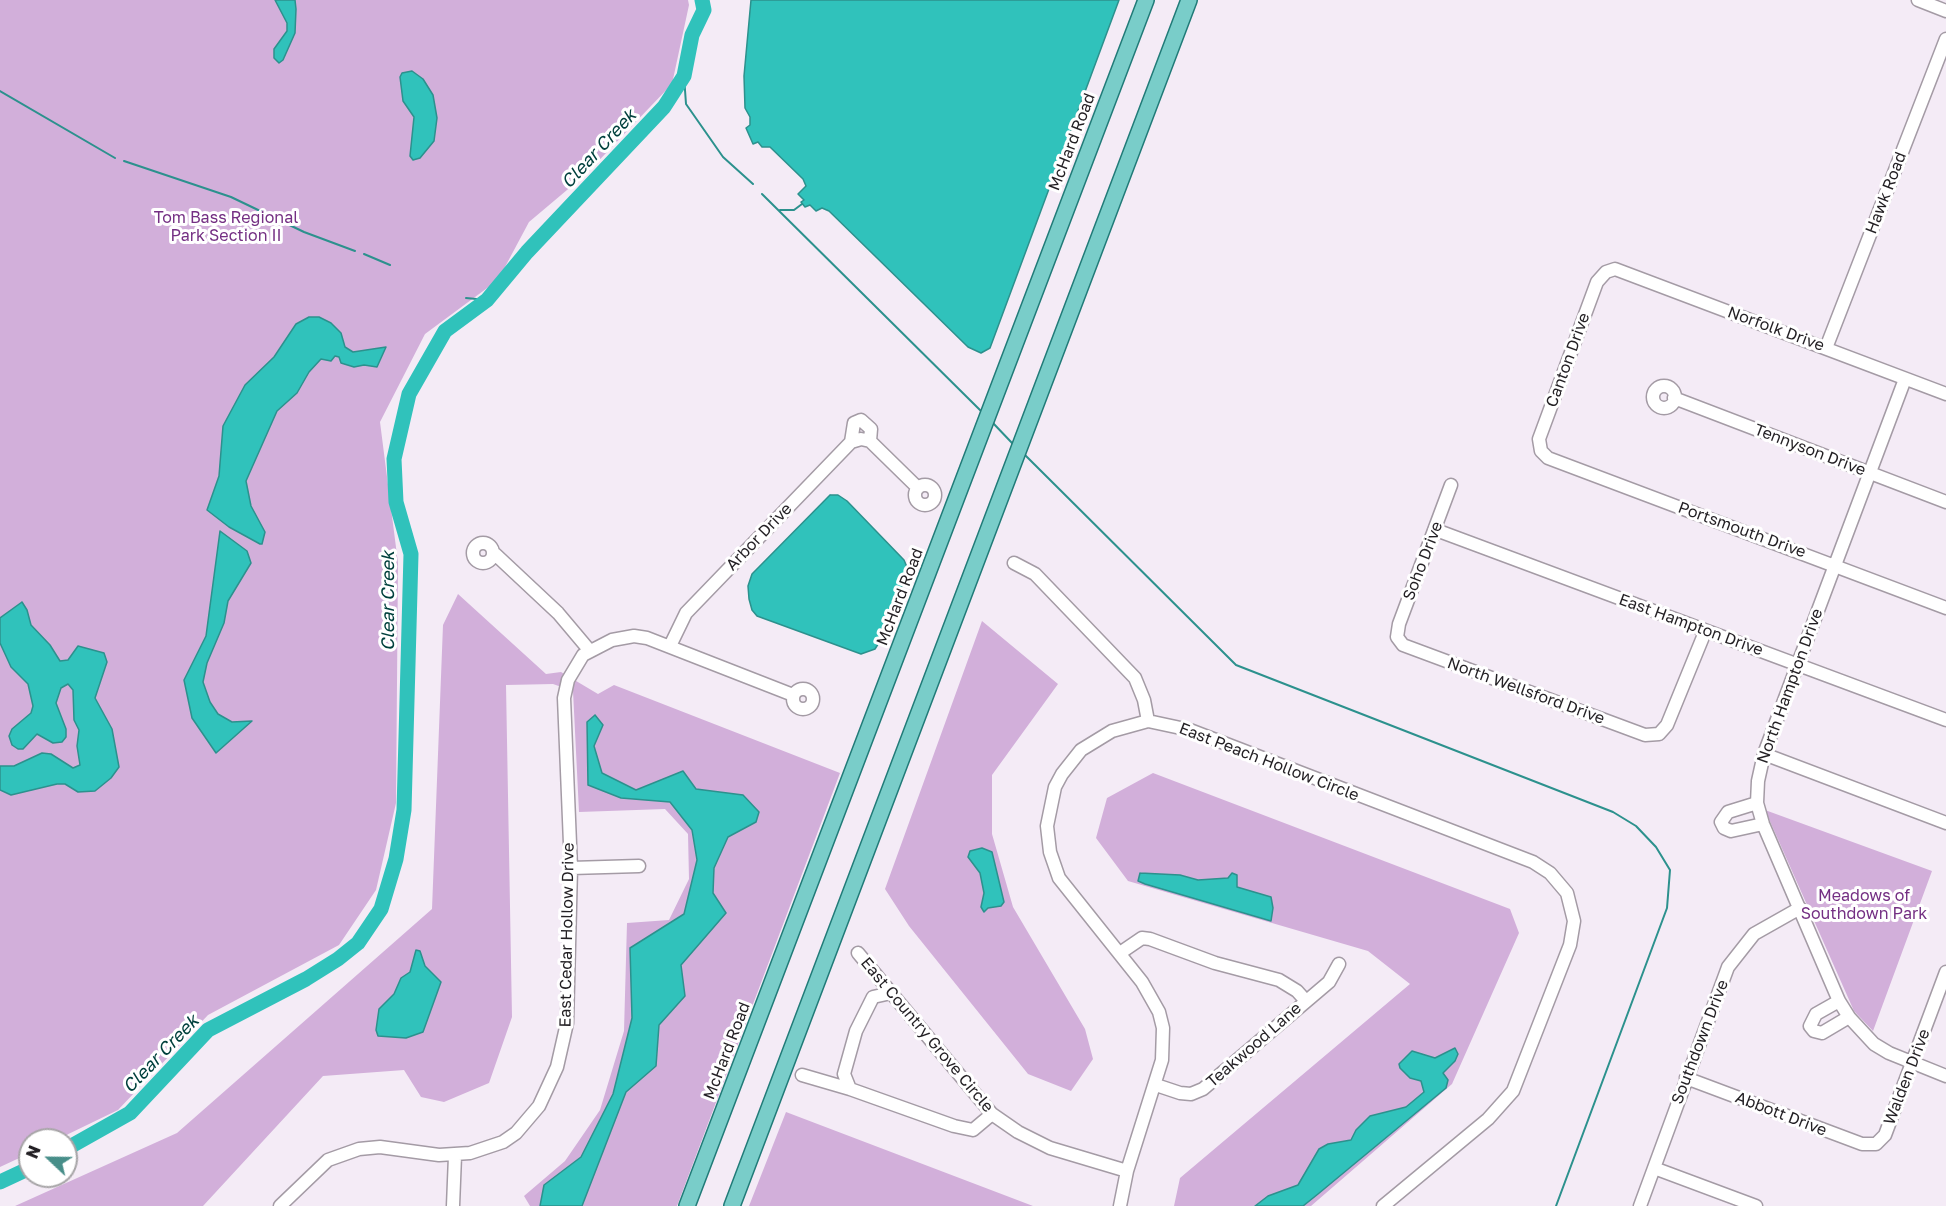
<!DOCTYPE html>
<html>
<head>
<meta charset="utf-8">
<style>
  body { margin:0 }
  #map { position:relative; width:1946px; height:1206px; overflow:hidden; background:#f4ebf6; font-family:"Golos Text",sans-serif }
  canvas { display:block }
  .north { position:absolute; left:18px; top:1128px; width:60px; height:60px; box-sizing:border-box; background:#fff; border:2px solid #a7a5a7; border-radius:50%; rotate:292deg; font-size:16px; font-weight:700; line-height:24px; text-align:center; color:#221f23 }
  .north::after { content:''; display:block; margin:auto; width:21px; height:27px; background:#478e89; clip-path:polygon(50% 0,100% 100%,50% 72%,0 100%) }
</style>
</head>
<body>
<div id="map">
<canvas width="1946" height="1206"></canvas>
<div class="north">N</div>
</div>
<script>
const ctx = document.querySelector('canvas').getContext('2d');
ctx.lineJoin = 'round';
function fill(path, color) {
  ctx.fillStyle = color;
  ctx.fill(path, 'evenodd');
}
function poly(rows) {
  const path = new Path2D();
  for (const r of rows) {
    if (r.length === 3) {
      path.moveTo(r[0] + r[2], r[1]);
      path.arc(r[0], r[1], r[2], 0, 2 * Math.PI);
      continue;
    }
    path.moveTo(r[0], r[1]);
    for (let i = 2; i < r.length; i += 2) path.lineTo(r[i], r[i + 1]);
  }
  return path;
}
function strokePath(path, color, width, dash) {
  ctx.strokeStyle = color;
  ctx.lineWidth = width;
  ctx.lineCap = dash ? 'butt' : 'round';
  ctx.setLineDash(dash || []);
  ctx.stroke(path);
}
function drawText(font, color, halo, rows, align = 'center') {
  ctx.font = font + ' "Golos Text",sans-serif';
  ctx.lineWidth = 6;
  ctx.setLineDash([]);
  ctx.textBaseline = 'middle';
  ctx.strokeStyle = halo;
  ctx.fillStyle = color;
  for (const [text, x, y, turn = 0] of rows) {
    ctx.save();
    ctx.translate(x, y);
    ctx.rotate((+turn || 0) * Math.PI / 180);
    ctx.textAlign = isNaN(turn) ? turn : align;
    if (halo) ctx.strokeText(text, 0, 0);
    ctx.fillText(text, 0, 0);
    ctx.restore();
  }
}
const green = poly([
  [0,0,688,0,689,5,672,84,586,174,529,222,498,280,425,334,380,422,398,563,396,803,376,890,339,945,208,1015,118,1110,56,1140,30,1140,30,1153,0,1167],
  [458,594,546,674,561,672,598,694,614,685,840,773,677,1206,530,1206,524,1196,565,1161,600,1110,624,1031,627,923,669,920,689,879,688,834,665,809,579,812,573,691,553,684,506,685,512,1017,489,1083,444,1102,421,1097,404,1070,323,1076,203,1206,15,1206,177,1133,432,909,443,625],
  [982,621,1058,684,992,775,992,834,1013,907,1085,1029,1093,1059,1071,1091,1028,1074,909,926,885,889],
  [1153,773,1510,909,1519,933,1452,1084,1311,1206,1174,1206,1180,1178,1410,984,1368,951,1128,881,1096,838,1107,798],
  [1765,810,1932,871,1873,1031,1854,1011],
  [786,1112,1033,1206,749,1206]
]);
const water = poly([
  [275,0,295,0,296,9,295,33,283,60,279,63,274,58,274,49,287,31,287,23,275,0],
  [751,0,1119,0,990,348,981,353,968,347,829,211,822,208,816,211,810,205,805,207,801,202,804,200,798,194,806,186,803,179,770,147,762,147,758,142,753,144,746,128,750,125,750,117,745,108,744,76,751,0],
  [412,71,423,79,433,95,437,118,434,141,420,158,413,160,410,156,414,117,403,101,400,77,402,73,412,71],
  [309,317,319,317,331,323,341,333,345,347,353,352,386,347,377,367,364,365,354,367,341,363,339,357,335,356,331,361,321,359,309,372,297,393,277,411,246,481,251,506,265,532,262,544,260,544,229,527,207,510,219,476,223,426,245,385,274,357,296,324,309,317],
  [830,495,838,495,847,501,904,560,907,567,906,576,880,641,875,649,861,654,757,616,752,610,749,599,748,586,752,574,830,495],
  [220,531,247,551,251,563,228,601,224,623,207,663,203,682,210,702,218,714,232,722,252,721,216,753,192,718,184,680,206,636,220,531],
  [22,602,27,610,31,625,50,645,60,661,68,660,78,646,104,653,107,662,95,698,112,729,119,767,111,778,95,791,78,792,65,784,57,784,11,795,0,790,0,766,14,766,42,753,51,754,73,768,80,765,77,746,79,730,74,720,73,690,68,684,61,688,56,703,66,729,66,737,62,742,53,743,37,734,23,749,18,749,12,745,9,736,12,729,31,713,33,706,28,684,11,667,0,643,0,618,22,602],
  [595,715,603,725,594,746,602,773,636,790,683,771,696,789,743,795,759,812,756,822,728,837,714,868,713,893,726,913,681,965,685,996,659,1025,656,1066,626,1092,582,1206,540,1206,544,1185,581,1157,613,1094,632,1018,630,948,684,914,697,860,692,830,670,802,621,798,588,785,587,722,595,715],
  [982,848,992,852,1004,902,1001,906,988,908,984,912,981,907,984,893,980,873,968,857,970,851,982,848],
  [1140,873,1180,875,1198,880,1228,878,1232,873,1237,875,1237,887,1271,897,1273,908,1271,921,1145,884,1138,881,1140,873],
  [416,950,420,951,425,966,441,982,423,1032,406,1038,378,1036,376,1030,379,1009,394,994,401,978,410,972,416,950],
  [1455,1048,1458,1054,1455,1061,1443,1073,1448,1080,1446,1088,1318,1194,1303,1206,1255,1206,1268,1196,1298,1185,1319,1149,1328,1144,1351,1140,1356,1130,1370,1116,1406,1107,1424,1092,1421,1081,1410,1078,1400,1068,1399,1064,1412,1051,1435,1058,1455,1048]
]);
const stream = poly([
  [684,76,686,104,723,157,753,184],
  [0,91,115,158],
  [124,161,231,197,304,232,355,251],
  [762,194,982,412],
  [780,210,794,210,802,204],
  [364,254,390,265],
  [466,298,487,300],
  [992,422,1013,444],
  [1024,454,1236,665,1613,812,1636,826,1656,847,1670,870,1667,908,1556,1206]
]);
const river = poly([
  [66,1149,130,1113,208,1030,306,979,338,959,358,943,381,909,396,859,404,810,411,554,396,502,394,459,409,394,445,331,487,300,527,252,664,107,684,76,692,35,704,10,702,0],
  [0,1182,30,1168]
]);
const minor = poly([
  [1918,0,1946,11],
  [1826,348,1946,39],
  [1905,379,1764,754,1758,781,1757,803,1763,824,1839,1001,1849,1017,1874,1044,1889,1053,1946,1076],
  [1664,397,11],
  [1946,394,1615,269,1606,272,1597,282,1539,439,1541,451,1548,458,1946,608],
  [1674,398,1946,502],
  [851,442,854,423,861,420,871,429,870,441],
  [1451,485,1399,624,1397,637,1403,645,1645,735,1659,734,1667,725,1705,632],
  [925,495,10],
  [1436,530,1946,720],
  [483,553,10],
  [495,554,558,613,590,651],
  [1014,563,1035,574,1135,678,1144,700,1148,721],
  [670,646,686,613,851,442,861,439,870,441,918,488],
  [803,699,10],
  [1764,754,1946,823],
  [1757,803,1728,812,1721,822,1724,828,1731,831,1763,824],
  [571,868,639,866],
  [858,953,992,1114,1018,1132,1050,1148,1127,1171],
  [1120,953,1142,938,1150,939,1215,963,1279,980,1297,991,1306,1001],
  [891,993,873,997,856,1031,844,1074,850,1089,954,1126,973,1130,992,1114],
  [1839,1001,1816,1014,1810,1026,1814,1031,1822,1033,1849,1017],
  [802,1075,850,1089],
  [1686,1078,1862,1144,1876,1144,1885,1135,1946,972],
  [1156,1085,1180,1093,1191,1094,1203,1089,1329,982,1339,964],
  [1654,1168,1756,1206],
  [280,1206,328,1160,359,1149,380,1147,439,1155,470,1153,503,1142,516,1133,539,1106,557,1067,567,1023,571,868,564,698,568,680,583,655,612,640,634,636,647,638,793,695],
  [453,1206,455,1156],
  [1120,1206,1127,1171,1162,1060,1163,1028,1159,1012,1142,982,1059,878,1050,852,1047,826,1055,787,1062,774,1081,750,1112,731,1148,721,1190,730,1533,862,1550,873,1567,893,1574,921,1570,945,1513,1091,1488,1119,1383,1206],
  [1640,1206,1728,967,1754,934,1800,908]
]);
const major = poly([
  [687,1206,1146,0],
  [732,1206,1189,0]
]);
const streetNames = [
  ["McHard Road",1072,142,-69],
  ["Hawk Road",1886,193,-69],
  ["Norfolk Drive",1776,329,20],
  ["Canton Drive",1568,360,-70],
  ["Tennyson Drive",1810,450,21],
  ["Portsmouth Drive",1742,530,20],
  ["Arbor Drive",759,537,-46],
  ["Soho Drive",1423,561,-69],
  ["McHard Road",900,597,-69],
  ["East Hampton Drive",1691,625,20],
  ["North Hampton Drive",1790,686,-70],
  ["North Wellsford Drive",1526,691,20],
  ["East Peach Hollow Circle",1269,762,21],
  ["East Cedar Hollow Drive",567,935,-89],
  ["East Country Grove Circle",927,1035,50],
  ["Southdown Drive",1700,1042,-69],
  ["Teakwood Lane",1254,1045,-41],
  ["McHard Road",727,1051,-69],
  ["Walden Drive",1907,1077,-69],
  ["Abbott Drive",1781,1114,21]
];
const parkNames = [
  ["Tom Bass Regional",226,218],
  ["Park Section II",226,236],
  ["Meadows of",1864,896],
  ["Southdown Park",1864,914]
];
const waterNames = [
  ["Clear Creek",599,149,-47],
  ["Clear Creek",388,601,-90],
  ["Clear Creek",161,1054,-46]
];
fill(green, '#d2afda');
fill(water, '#30c2bb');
strokePath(water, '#2c918d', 1.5);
strokePath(stream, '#2c918d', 2);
strokePath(river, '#30c2bb', 15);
strokePath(minor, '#a49ba5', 15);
strokePath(major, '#217b78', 18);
strokePath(minor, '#fff', 12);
strokePath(major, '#79cdc9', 15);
drawText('16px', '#221f23', '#fff', streetNames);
drawText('16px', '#742f83', '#fff', parkNames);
drawText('italic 18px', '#00403d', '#fff', waterNames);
</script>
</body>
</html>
